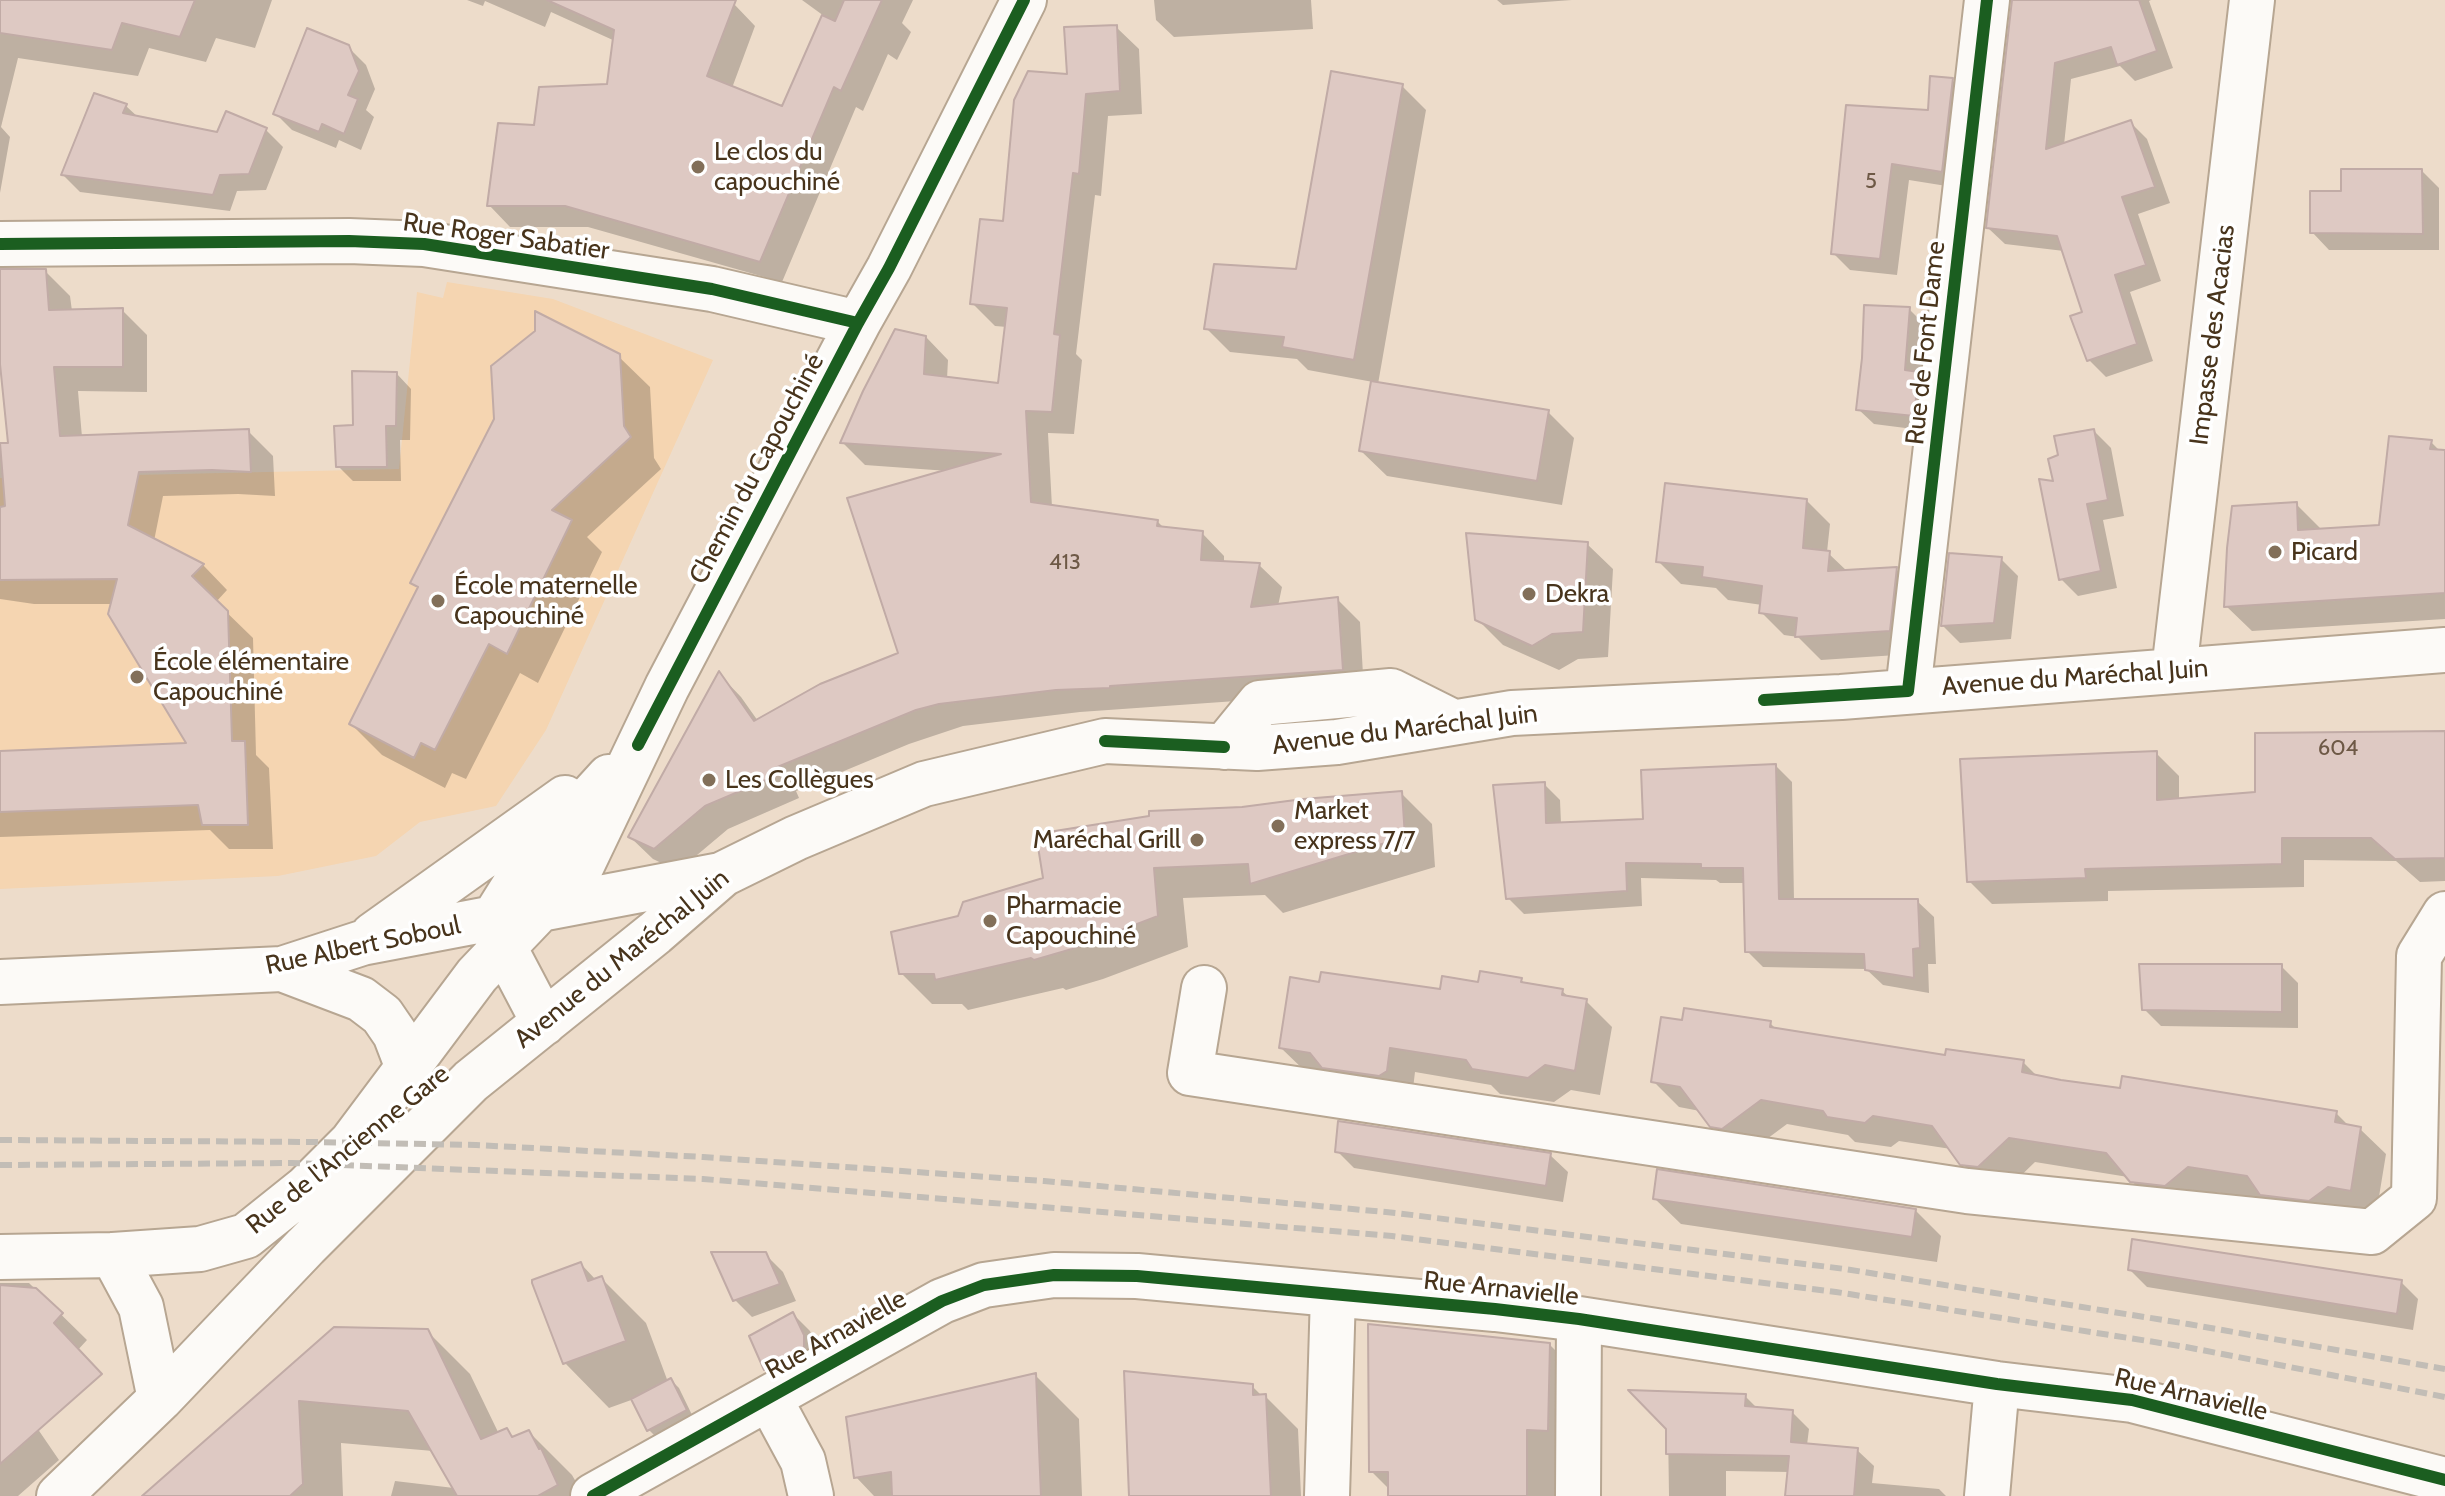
<!DOCTYPE html>
<html>
<head>
<meta charset="utf-8">
<style>
  body { margin:0 }
  canvas { display:block; background:#eddcca }
</style>
</head>
<body>
<canvas width="2445" height="1496"></canvas>
<script>
const ctx = document.querySelector('canvas').getContext('2d');
ctx.lineJoin = 'round';
function fill(path, color) {
  ctx.fillStyle = color;
  ctx.fill(path, 'evenodd');
}
function poly(rows) {
  const path = new Path2D();
  for (const r of rows) {
    path.moveTo(r[0], r[1]);
    for (let i = 2; i < r.length; i += 2) path.lineTo(r[i], r[i + 1]);
  }
  return path;
}
function strokePath(path, color, width, dash) {
  ctx.strokeStyle = color;
  ctx.lineWidth = width;
  ctx.lineCap = dash ? 'butt' : 'round';
  ctx.setLineDash(dash || []);
  ctx.stroke(path);
}
function drawText(font, color, halo, rows, align = 'center') {
  ctx.font = font + ' Cabin,sans-serif';
  ctx.lineWidth = 7;
  ctx.setLineDash([]);
  ctx.textBaseline = 'middle';
  ctx.strokeStyle = halo;
  ctx.fillStyle = color;
  for (const [text, x, y, turn = 0] of rows) {
    ctx.save();
    ctx.translate(x, y);
    ctx.rotate((+turn || 0) * Math.PI / 180);
    ctx.textAlign = isNaN(turn) ? turn : align;
    if (halo) ctx.strokeText(text, 0, 0);
    ctx.fillText(text, 0, 0);
    ctx.restore();
  }
}
const built = poly([
  [447,282,553,299,713,360,546,730,496,806,420,822,376,856,278,876,0,889,0,478,399,469,417,292,443,298]
]);
const shadow = poly([
  [0,0,272,0,255,48,216,38,206,62,149,48,138,76,18,58,1,127,10,137,0,193],
  [467,0,722,0,734,4,755,26,732,88,783,109,824,16,802,0,913,0,902,23,911,32,897,60,888,54,863,111,856,107,782,282,588,227,510,227,489,205,535,127,608,86,615,41,551,12,545,27,485,1,483,6],
  [1154,0,1311,0,1313,29,1174,37,1156,20],
  [1497,0,1572,0,1503,5],
  [2036,0,2151,0,2149,1,2173,68,2135,81,2120,66,2071,79,2064,145,2130,122,2147,139,2170,203,2138,214,2161,281,2130,292,2153,361,2106,377,2089,360,2084,313,2064,251,2005,244,1988,228],
  [1116,27,1139,49,1142,114,1108,116,1101,196,1095,195,1076,354,1082,360,1074,434,1048,433,1052,507,1158,522,1165,529,1202,533,1224,556,1224,563,1259,565,1282,587,1278,606,1337,599,1360,622,1364,692,1080,712,963,726,909,744,796,791,799,798,728,829,678,871,653,859,630,837,720,675,741,697,758,721,900,655,948,471,865,465,843,443,926,337,948,360,947,379,999,385,1007,327,995,326,972,303,1069,76],
  [348,47,366,65,375,89,366,110,374,117,361,150,339,140,336,148,292,130,275,113],
  [1952,80,1969,97,1959,188,1909,180,1897,275,1850,270,1833,253,1848,107,1929,112],
  [1402,86,1426,110,1378,384,1548,412,1574,438,1562,505,1387,476,1361,451,1373,382,1308,370,1297,359,1230,352,1206,328,1297,271],
  [95,95,126,106,139,118,218,134,266,130,283,147,266,190,237,191,230,211,80,192,63,175],
  [2422,171,2439,188,2439,250,2329,250,2312,232,2343,193],
  [0,271,45,271,70,296,72,311,122,310,147,335,147,392,78,391,82,437,248,431,273,456,275,496,238,494,163,496,154,541,203,565,227,590,216,602,253,638,256,755,269,768,273,849,229,849,210,830,0,837,0,753,189,745,113,604,34,604,0,599,0,445,10,445,0,344],
  [1909,309,1925,325,1921,376,1934,389,1929,431,1874,424,1858,409],
  [618,356,650,387,654,458,661,469,587,537,602,552,538,683,520,673,466,779,452,773,445,788,382,755,351,724,419,589,412,582],
  [397,374,411,389,410,440,400,440,401,481,353,481,338,466,355,427],
  [2094,431,2111,448,2124,516,2103,520,2117,588,2078,596,2061,579,2055,483,2060,457],
  [2431,442,2441,452,2445,452,2445,619,2252,631,2226,606,2296,504,2322,530,2381,527],
  [1806,500,1830,524,1827,552,1848,572,1896,569,1919,592,1912,654,1821,660,1798,637,1784,635,1761,612,1762,605,1728,600,1716,588,1681,584,1658,561],
  [1587,544,1613,569,1608,657,1578,659,1559,670,1503,645,1477,619],
  [2001,559,2018,576,2011,639,1960,643,1943,626],
  [2445,733,2445,881,2420,882,2396,861,2304,860,2304,887,2108,891,2108,901,1992,904,1969,881,2156,753,2179,776,2179,800,2257,794],
  [1776,766,1792,782,1794,901,1917,901,1934,917,1936,964,1928,964,1929,993,1883,985,1866,969,1763,967,1747,951,1746,883,1720,883,1716,880,1641,878,1642,906,1524,914,1508,898,1544,784,1560,800,1561,824,1645,821],
  [1401,793,1432,824,1435,867,1283,913,1265,895,1183,898,1188,947,1103,979,1066,990,1063,988,968,1010,962,1004,932,1004,901,973,959,918,1045,879,1242,809],
  [2281,966,2298,983,2298,1028,2161,1026,2144,1009],
  [1521,980,1527,985,1562,991,1570,998,1586,1001,1612,1027,1600,1095,1571,1090,1554,1102,1500,1094,1491,1085,1415,1072,1412,1097,1307,1073,1281,1048,1321,984,1441,991],
  [1684,1023,1770,1023,1777,1030,1947,1057,2023,1062,2038,1077,2061,1082,2336,1113,2350,1127,2360,1129,2386,1154,2376,1215,2214,1192,2191,1210,2157,1207,2128,1177,2035,1162,2004,1192,1988,1189,1962,1163,1951,1149,1899,1141,1891,1147,1855,1142,1848,1135,1787,1124,1748,1153,1737,1151,1711,1125,1700,1111,1679,1107,1654,1082],
  [1337,1151,1550,1155,1568,1172,1563,1202,1354,1168],
  [1655,1199,1915,1210,1941,1236,1937,1262,1681,1224],
  [765,1254,783,1272,796,1301,752,1317,735,1300],
  [581,1264,596,1280,601,1278,646,1323,668,1382,671,1380,679,1388,694,1419,657,1438,649,1430,634,1399,609,1408,565,1363],
  [2130,1270,2401,1282,2418,1299,2413,1330,2147,1287],
  [0,1283,29,1283,87,1340,65,1364,7,1384,59,1460,18,1496,0,1496],
  [793,1314,810,1331,820,1354,783,1385,766,1368],
  [335,1329,427,1331,470,1374,499,1434,506,1430,514,1439,529,1432,572,1475,584,1496,391,1496,395,1481,454,1488,433,1451,341,1443,343,1496,158,1496],
  [1550,1345,1582,1377,1558,1496,1390,1496,1390,1490,1371,1471],
  [1035,1375,1079,1419,1082,1496,874,1496,856,1477],
  [1252,1386,1262,1396,1265,1396,1298,1429,1301,1496,1131,1496],
  [1745,1396,1758,1409,1792,1412,1809,1429,1807,1445,1857,1450,1874,1466,1872,1483,1939,1489,1946,1496,1787,1496,1790,1472,1726,1471,1726,1496,1669,1496,1668,1428]
]);
const building = poly([
  [0,0,195,0,180,37,122,23,112,50,0,33,0,0],
  [547,0,736,0,707,76,782,106,822,15,835,21,844,0,882,0,841,91,834,87,760,262,565,206,487,206,498,123,534,125,539,87,607,84,614,30,547,0],
  [2012,0,2139,0,2157,51,2117,65,2111,47,2055,63,2046,149,2131,120,2155,187,2122,197,2146,265,2115,275,2137,344,2087,361,2070,316,2082,312,2057,236,1986,228,2012,0],
  [1117,25,1120,91,1086,94,1079,174,1073,173,1054,334,1060,335,1052,412,1026,411,1031,502,1158,520,1157,526,1203,531,1201,560,1260,563,1251,607,1338,597,1343,670,1110,686,1110,688,1056,690,939,704,916,710,775,768,778,775,705,806,654,849,628,837,719,671,754,721,820,684,898,653,847,498,1001,454,840,443,863,391,895,329,926,336,924,374,998,383,1007,308,970,304,980,219,1003,221,1014,100,1028,71,1067,74,1064,27,1117,25],
  [307,28,349,45,359,71,348,95,358,99,344,134,322,124,319,132,273,114,307,28],
  [1331,71,1403,84,1354,360,1282,347,1284,337,1204,329,1214,264,1296,269,1331,71],
  [1930,76,1953,78,1942,172,1892,164,1880,259,1831,254,1846,105,1928,110,1930,76],
  [94,93,127,104,123,113,217,132,226,111,267,128,249,174,220,175,213,195,61,175,94,93],
  [2341,169,2422,169,2423,234,2310,233,2310,191,2341,191,2341,169],
  [0,269,46,269,49,310,123,308,123,367,54,367,60,436,249,429,251,472,212,470,139,472,128,525,204,564,192,576,228,611,232,741,245,741,248,825,202,825,198,805,0,812,0,751,186,743,108,614,117,579,0,580,0,507,5,506,0,443,8,443,0,364,0,269],
  [1864,305,1910,307,1905,370,1919,372,1914,416,1856,410,1862,358,1864,305],
  [535,311,620,354,624,426,631,437,552,510,572,520,507,654,489,644,435,750,421,743,414,758,349,724,418,587,410,583,494,419,491,366,535,331,535,311],
  [352,371,397,372,396,426,386,426,387,467,336,467,334,426,353,425,352,371],
  [1371,381,1549,410,1537,481,1359,451,1371,381],
  [2094,429,2108,500,2087,504,2101,571,2059,580,2039,479,2053,481,2048,459,2058,455,2054,436,2094,429],
  [2389,436,2432,440,2430,449,2445,450,2445,593,2224,607,2227,548,2232,506,2297,502,2298,530,2379,525,2389,436],
  [1665,483,1807,499,1803,548,1830,551,1828,571,1897,567,1890,631,1795,637,1797,618,1759,613,1762,586,1702,577,1703,567,1656,562,1665,483],
  [1466,533,1588,542,1583,632,1552,634,1532,646,1475,620,1466,533],
  [1949,553,2002,557,1994,623,1941,626,1949,553],
  [2445,731,2445,858,2395,859,2371,838,2282,838,2282,864,2085,869,2086,878,1967,882,1960,759,2157,751,2157,800,2255,792,2255,733,2445,731],
  [1776,764,1779,899,1918,899,1920,948,1913,949,1914,978,1865,970,1864,954,1745,952,1743,868,1701,868,1701,864,1626,863,1627,891,1506,899,1493,785,1545,782,1546,823,1643,819,1641,770,1776,764],
  [1402,791,1405,837,1250,884,1248,864,1154,868,1158,916,1072,949,1034,960,1031,958,935,980,934,974,899,974,891,932,958,916,963,902,1043,878,1036,834,1149,816,1149,811,1242,807,1303,799,1402,791],
  [2139,964,2282,964,2282,1012,2142,1010,2139,964],
  [1480,971,1522,978,1521,982,1563,989,1562,995,1587,999,1575,1071,1545,1065,1528,1078,1472,1069,1466,1060,1390,1048,1387,1071,1379,1076,1322,1068,1310,1053,1279,1048,1290,977,1319,982,1321,972,1440,989,1442,976,1478,982,1480,971],
  [1684,1008,1771,1021,1770,1027,1945,1055,1946,1049,2024,1060,2022,1072,2061,1080,2120,1088,2122,1076,2337,1111,2335,1122,2361,1127,2351,1191,2328,1187,2309,1201,2260,1195,2247,1176,2188,1167,2165,1186,2130,1182,2106,1153,2009,1138,1978,1167,1960,1165,1932,1126,1873,1116,1865,1123,1827,1117,1823,1111,1761,1100,1722,1129,1710,1127,1680,1087,1651,1082,1661,1017,1682,1020,1684,1008],
  [1338,1121,1551,1153,1546,1186,1335,1152,1338,1121],
  [1657,1169,1916,1209,1912,1237,1653,1199,1657,1169],
  [2132,1239,2402,1280,2397,1314,2128,1270,2132,1239],
  [711,1252,766,1252,780,1284,733,1301,711,1252],
  [581,1262,588,1281,602,1276,626,1341,563,1364,532,1283,532,1280,581,1262],
  [0,1285,36,1288,63,1313,54,1323,102,1374,0,1464,0,1285],
  [793,1312,804,1335,804,1349,764,1370,749,1336,793,1312],
  [1368,1324,1550,1343,1548,1431,1527,1430,1527,1496,1388,1496,1388,1472,1369,1472,1368,1324],
  [334,1327,428,1329,481,1439,507,1428,512,1437,529,1430,539,1449,541,1448,558,1485,538,1496,457,1496,408,1411,299,1401,303,1484,290,1496,142,1496,334,1327],
  [1124,1371,1253,1384,1253,1395,1266,1394,1271,1496,1129,1496,1124,1371],
  [1036,1373,1041,1496,892,1496,891,1472,854,1478,846,1417,1036,1373],
  [671,1378,687,1410,647,1431,631,1399,671,1378],
  [1628,1390,1746,1394,1745,1406,1793,1410,1791,1442,1858,1448,1854,1496,1785,1496,1789,1456,1666,1454,1666,1429,1628,1390]
]);
const minor = poly([
  [0,244,349,241,424,244,712,289,858,323],
  [2174,671,2252,0],
  [1908,691,1987,0],
  [1224,747,1260,703,1391,691,1453,722],
  [373,935,565,798],
  [282,969,361,999,382,1015,395,1034,408,1068],
  [0,982,282,969,362,943,720,875],
  [1204,988,1190,1073,1967,1191,2372,1232,2414,1198,2419,956,2445,914],
  [544,1023,504,947,494,918,524,870,609,777],
  [352,1142,477,975,582,865,667,687,858,323,889,268,1024,0],
  [113,1255,141,1307,160,1399],
  [0,1257,113,1255,200,1249,246,1236,306,1188,352,1142,375,1125],
  [769,1398,803,1461,811,1496],
  [59,1496,160,1399,306,1246,471,1081,655,933,723,874,796,838,924,784,1105,741,1257,748,1337,742,1512,713,1841,697,2445,650],
  [593,1496,942,1301,984,1285,1054,1275,1137,1276,1495,1309,1579,1319,1997,1384,2132,1400,2445,1480],
  [1327,1496,1333,1294],
  [1578,1496,1579,1319],
  [1987,1496,1997,1384]
]);
const rail = poly([
  [0,1140,315,1142,476,1145,703,1157,1044,1181,1396,1213,1845,1269,2188,1324,2445,1369],
  [0,1165,291,1163,703,1179,1392,1236,1836,1292,2186,1347,2445,1397]
]);
const cycleway = poly([
  [0,244,349,241,424,244,712,289,858,323],
  [1764,700,1908,691,1987,0],
  [1105,741,1224,747],
  [638,745,858,323,889,268,1024,0],
  [593,1496,942,1301,984,1285,1054,1275,1137,1276,1495,1309,1579,1319,1997,1384,2132,1400,2445,1480]
]);
const markers = [
  [698,167,8,"#826f59"],
  [2275,552,8,"#826f59"],
  [1529,594,8,"#826f59"],
  [438,601,8,"#826f59"],
  [137,677,8,"#826f59"],
  [709,780,8,"#826f59"],
  [1278,826,8,"#826f59"],
  [1197,840,8,"#826f59"],
  [990,921,8,"#826f59"]
];
const numberNames = [
  ["5",1871,182],
  ["413",1065,563],
  ["604",2338,749]
];
const poiNames = [
  ["Le clos du",714,152],
  ["capouchiné",714,182],
  ["Picard",2291,552],
  ["École maternelle",454,586],
  ["Capouchiné",454,616],
  ["Dekra",1545,594],
  ["École élémentaire",153,662],
  ["Capouchiné",153,692],
  ["Les Collègues",725,780],
  ["Market",1294,811],
  ["express 7/7",1294,841],
  ["Maréchal Grill",1181,840,"right"],
  ["Pharmacie",1006,906],
  ["Capouchiné",1006,936]
];
const streetNames = [
  ["Rue Roger Sabatier",506,237,8],
  ["Impasse des Acacias",2213,335,-83],
  ["Rue de Font Dame",1926,343,-84],
  ["Chemin du Capouchiné",757,469,-62],
  ["Avenue du Maréchal Juin",2075,678,-4],
  ["Avenue du Maréchal Juin",1405,730,-7],
  ["Rue Albert Soboul",363,946,-12],
  ["Avenue du Maréchal Juin",622,959,-39],
  ["Rue de l'Ancienne Gare",348,1150,-39],
  ["Rue Arnavielle",1501,1289,6],
  ["Rue Arnavielle",836,1335,-29],
  ["Rue Arnavielle",2191,1395,13]
];
fill(built, '#f5d5b1');
fill(shadow, '#0003');
fill(building, '#dec9c3');
strokePath(building, '#c1aba6', 2);
strokePath(minor, '#b7a692', 48);
strokePath(minor, '#fcfaf7', 44);
strokePath(rail, '#c2bdb6', 6, [12, 6]);
strokePath(cycleway, '#1b5e20', 12);
for (const [x, y, r, color] of markers) {
  const dot = new Path2D();
  dot.arc(x, y, r, 0, 2 * Math.PI);
  ctx.fillStyle = color;
  ctx.fill(dot);
  strokePath(dot, '#fff', 3);
}
drawText('22px', '#6e5946', null, numberNames);
drawText('26px', '#48341c', '#fff', poiNames, 'left');
drawText('26px', '#48341c', '#fff', streetNames);
</script>
</body>
</html>
